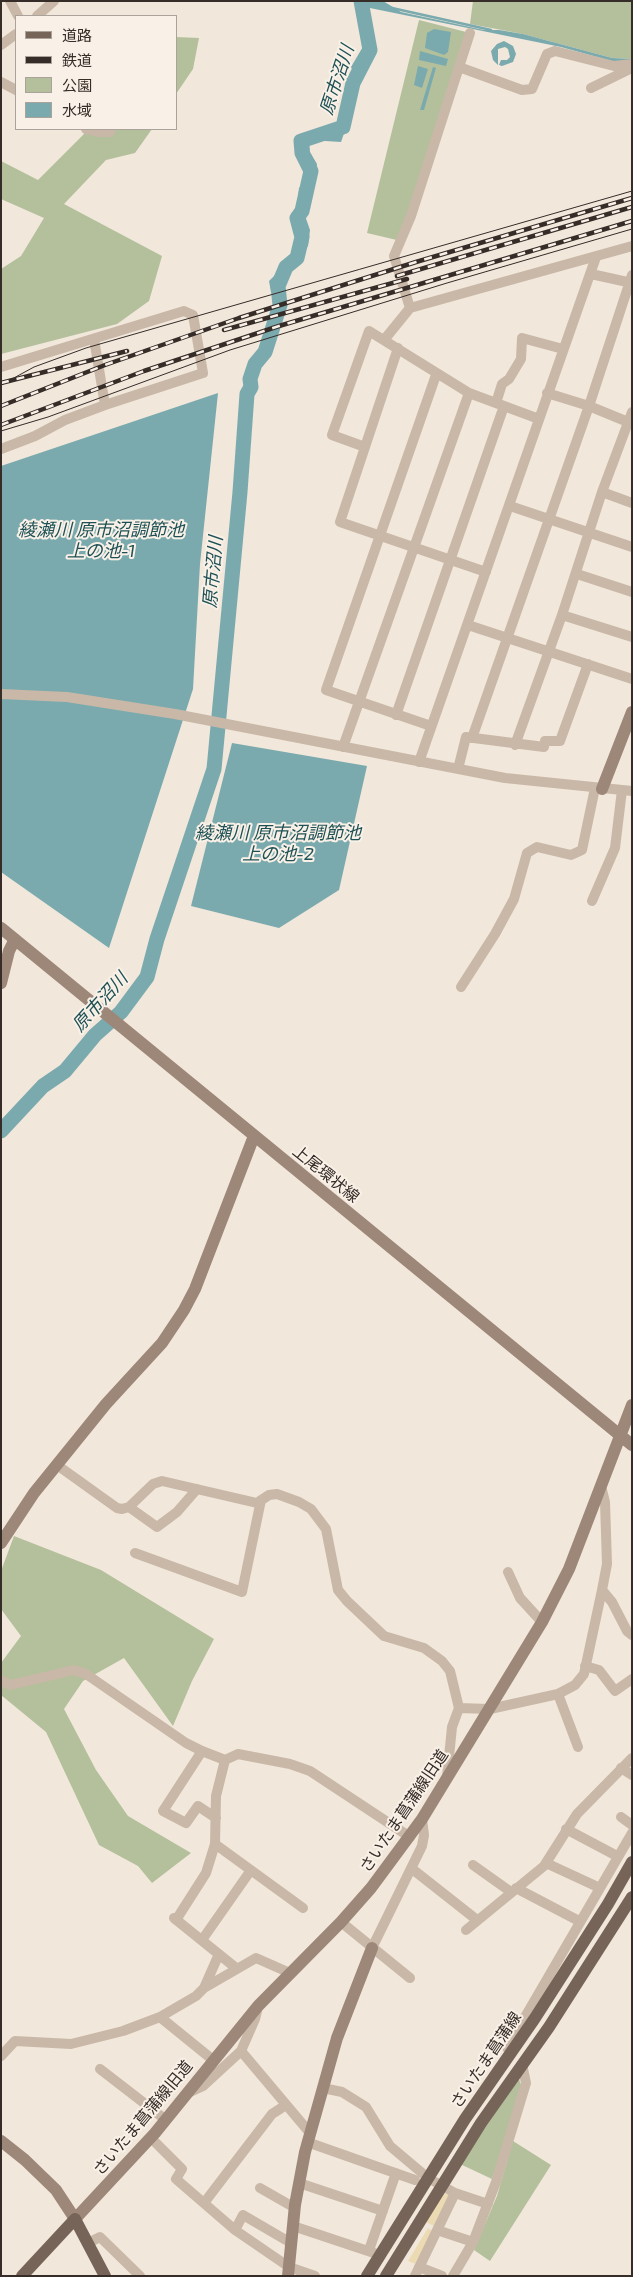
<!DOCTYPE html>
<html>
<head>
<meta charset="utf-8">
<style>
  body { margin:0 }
  #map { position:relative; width:633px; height:2277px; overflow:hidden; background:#f1e7db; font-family:"Exo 2","Noto Sans JP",sans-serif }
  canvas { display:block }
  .frame { position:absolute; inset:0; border:2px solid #362c28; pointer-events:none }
  .legend { position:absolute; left:15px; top:15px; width:162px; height:115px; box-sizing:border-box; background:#f9f1e7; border:1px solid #aba29b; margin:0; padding:6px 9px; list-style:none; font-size:15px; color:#362c28 }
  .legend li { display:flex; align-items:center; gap:10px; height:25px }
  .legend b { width:25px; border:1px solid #aba29b }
</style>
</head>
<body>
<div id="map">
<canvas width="633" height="2277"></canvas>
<div class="frame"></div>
<ul class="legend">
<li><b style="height:6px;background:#776459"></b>道路</li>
<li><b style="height:6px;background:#362c28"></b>鉄道</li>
<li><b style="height:14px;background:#b3c09b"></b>公園</li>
<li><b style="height:14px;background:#7aaaae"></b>水域</li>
</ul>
</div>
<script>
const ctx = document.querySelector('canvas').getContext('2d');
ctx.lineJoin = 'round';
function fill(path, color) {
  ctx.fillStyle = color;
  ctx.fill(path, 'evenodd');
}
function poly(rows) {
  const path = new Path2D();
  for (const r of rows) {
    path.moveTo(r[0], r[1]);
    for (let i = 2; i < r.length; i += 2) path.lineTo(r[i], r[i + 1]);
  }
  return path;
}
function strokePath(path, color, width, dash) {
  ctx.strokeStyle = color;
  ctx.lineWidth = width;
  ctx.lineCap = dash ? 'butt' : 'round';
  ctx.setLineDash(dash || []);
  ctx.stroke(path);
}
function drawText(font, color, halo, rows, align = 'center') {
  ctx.font = font + ' "Exo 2","Noto Sans JP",sans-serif';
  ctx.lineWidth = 4;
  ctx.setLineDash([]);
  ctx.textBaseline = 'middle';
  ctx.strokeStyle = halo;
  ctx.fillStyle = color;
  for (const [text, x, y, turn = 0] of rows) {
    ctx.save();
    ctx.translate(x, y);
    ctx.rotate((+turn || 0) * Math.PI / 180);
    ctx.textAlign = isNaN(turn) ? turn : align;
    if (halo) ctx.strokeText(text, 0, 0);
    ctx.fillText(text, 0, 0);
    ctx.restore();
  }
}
const green = poly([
  [473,1,632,1,632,59,612,58,523,34,470,24],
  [419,20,470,33,401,241,367,233],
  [176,37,199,38,193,69,176,94],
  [89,129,152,129,135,153,106,160,64,204,162,256,149,301,117,324,1,354,1,269,21,256,44,218,1,199,1,161,38,180],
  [14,1536,101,1570,214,1639,192,1681,173,1726,124,1658,83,1681,64,1709,96,1770,128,1816,191,1853,152,1883,138,1866,99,1845,46,1732,1,1695,1,1663,21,1636,1,1609,1,1571],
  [518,2076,522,2088,492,2179,460,2164],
  [513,2141,551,2165,490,2261,474,2250,497,2196]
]);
const sand = poly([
  [442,2193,450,2195,434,2226,424,2221],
  [428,2228,432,2231,416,2264,408,2261]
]);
const water = poly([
  [356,1,383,1,401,12,484,30,499,30,523,34,612,58,632,59,632,62,615,62,561,47,365,7,371,39,359,69,359,79,350,116,341,142,309,140,310,152,317,164,314,185,303,210,310,230,308,246,278,282,283,298,278,302,271,292,269,281,303,248,305,228,297,206,299,188,307,181,311,165,309,159,300,147,299,138,302,133,336,132,342,118,354,85,354,74,351,67,364,45,363,30,357,15],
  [434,29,451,32,448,52,444,55,425,48,427,33],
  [504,41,513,46,516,54,513,62,502,66,499,65,501,60,507,60,510,57,508,49,505,47,498,49,498,65,493,60,491,51,497,44],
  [420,51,448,59,446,66,419,60],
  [418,66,428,69,422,88,414,85],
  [433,67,436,68,424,110,420,110],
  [218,393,200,564,193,689,109,948,1,872,1,466],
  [232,743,367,766,339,890,279,928,191,906]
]);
const stream = poly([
  [392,8,491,30]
]);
const river = poly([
  [1,1131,43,1086,65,1071,95,1035,121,1012,147,977,157,939,214,769,240,492,247,394,251,387,250,379,255,364,265,352,280,305,278,286,286,267,297,258,302,237,297,218,302,211,311,171,302,153,301,141,343,127,353,83,370,50,361,1]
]);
const street = poly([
  [10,1,18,16],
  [37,16,54,1],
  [1,45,16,34],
  [459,67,522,90,532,89,547,54,555,51,614,66,632,64],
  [1,82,16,90],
  [591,88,632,68],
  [86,129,100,132,110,132],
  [591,274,632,283],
  [410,308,394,256,411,216,470,33],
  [384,340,410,308,632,246],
  [398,348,340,522,486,572],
  [1,367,184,311,193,315,203,373,105,405],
  [547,393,589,406,628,422],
  [496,403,502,384,509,379,521,359,522,338,563,349],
  [365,447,332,435,369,331,469,393,539,419],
  [1,449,35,436,65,420,105,405,94,339],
  [602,492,632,503],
  [510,506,632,547],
  [577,574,632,592],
  [562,615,632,637],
  [468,625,632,679],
  [1,694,67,697,175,714,505,778,632,791],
  [396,715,504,406],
  [431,726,326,690,436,375],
  [472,738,589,406,632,275],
  [515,745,562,615,602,492,632,412],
  [343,747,469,393],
  [419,762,596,257],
  [458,769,466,737,544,747,545,741,560,741,588,664],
  [592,901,615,848,622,790],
  [461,987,495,934,514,899,527,853,537,847,571,855,582,850,595,788],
  [57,1465,117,1508,122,1509,129,1507,153,1484,162,1481,257,1503,269,1495,277,1494,299,1502,311,1509,326,1529,338,1590,347,1601,384,1636,424,1648,442,1661,450,1671,459,1708,490,1709,558,1694,575,1685,584,1674,602,1590],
  [601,1486,605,1502,607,1564,602,1590,612,1602,627,1631,632,1635],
  [129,1507,157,1527,177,1512,197,1489],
  [135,1553,242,1592,261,1500],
  [508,1572,520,1598,542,1622],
  [585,1666,599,1670,615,1691,632,1679],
  [1,1680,10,1685,74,1670,86,1674,186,1743,202,1751,225,1760,238,1754,290,1764,310,1771,410,1837],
  [558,1694,578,1747],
  [202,1751,163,1811,186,1823,198,1806,216,1818],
  [621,1768,632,1775],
  [447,1777,452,1727,459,1708],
  [621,1817,632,1825],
  [566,1829,617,1856],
  [215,1844,303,1908],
  [546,1863,600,1888],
  [473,1865,511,1892],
  [411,1868,477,1920],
  [516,1888,579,1921],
  [174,1918,236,1968],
  [176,1920,206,1873,215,1844,216,1796,225,1760],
  [341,1922,410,1978],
  [466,1930,544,1866,577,1814,632,1758],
  [202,1940,251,1870],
  [372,1948,422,1846,424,1835,422,1819],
  [204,1988,256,1958,290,1973],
  [160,2017,196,1996,204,1988,219,1954],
  [507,2048,632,1833],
  [241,2051,310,2133],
  [1,2056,15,2041,71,2044,123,2031,160,2017,213,2060],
  [100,2069,166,2120],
  [323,2088,342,2092,366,2107,390,2146,428,2178,455,2193,488,2204],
  [188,2093,203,2086,241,2051,255,2019,258,2007],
  [151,2138,182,2169,176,2179,235,2230,289,2267,315,2276],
  [307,2142,415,2180],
  [299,2183,383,2211],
  [260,2188,295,2208],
  [204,2203,272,2114,286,2105],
  [293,2226,380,2255],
  [235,2230,243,2215,291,2243],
  [437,2230,473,2242],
  [88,2243,100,2237,140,2276],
  [369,2250,396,2173],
  [419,2267,442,2276],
  [415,2276,455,2193],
  [453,2276,473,2242,496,2182,526,2083,522,2064]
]);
const secondary = poly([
  [602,789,632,712],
  [1,928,632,1445],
  [1,983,9,951,15,939],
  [1,1543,34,1493,106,1404,162,1343,184,1310,195,1289,254,1136],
  [1,2141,25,2160,56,2190,75,2219,155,2133,258,2006,341,1922,371,1888,422,1819,542,1622,569,1569,632,1405],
  [288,2276,295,2205,305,2152,337,2038,372,1948]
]);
const primary = poly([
  [22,2276,75,2219,105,2276],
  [367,2276,465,2119,535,2018,608,1904,632,1862],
  [386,2276,481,2123,549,2027,632,1897]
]);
const tram = poly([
  [1,385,34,367,86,348,632,191],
  [1,431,48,417,230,350,447,283,632,229]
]);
const rail = poly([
  [397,276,632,207],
  [224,330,407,279],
  [1,383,127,351],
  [1,406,105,365,239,318,416,262,632,198],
  [1,425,144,371,279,326,632,221]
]);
const streetNames = [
  ["上尾環状線",326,1174,39],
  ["さいたま菖蒲線旧道",404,1811,-56],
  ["さいたま菖蒲線",486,2060,-56],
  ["さいたま菖蒲線旧道",143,2118,-50]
];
const waterNames = [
  ["原市沼川",337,80,-72],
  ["綾瀬川 原市沼調節池",101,530],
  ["上の池-1",101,551],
  ["原市沼川",213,572,-85],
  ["綾瀬川 原市沼調節池",278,833],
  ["上の池-2",278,854],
  ["原市沼川",100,1002,-48]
];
fill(green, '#b3c09b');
fill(sand, '#ecdab2');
fill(water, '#7aaaae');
strokePath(stream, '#7aaaae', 2.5);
strokePath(river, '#7aaaae', 15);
strokePath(street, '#c9b8a7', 10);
strokePath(secondary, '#9d8779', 12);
strokePath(primary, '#776459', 12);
strokePath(tram, '#362c28', 1);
strokePath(rail, '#362c28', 4.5);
strokePath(rail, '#f9f1e7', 2.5, [8]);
drawText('16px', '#362c28', '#f9f1e7', streetNames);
drawText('italic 18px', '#1e5156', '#f9f1e7', waterNames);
</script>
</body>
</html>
